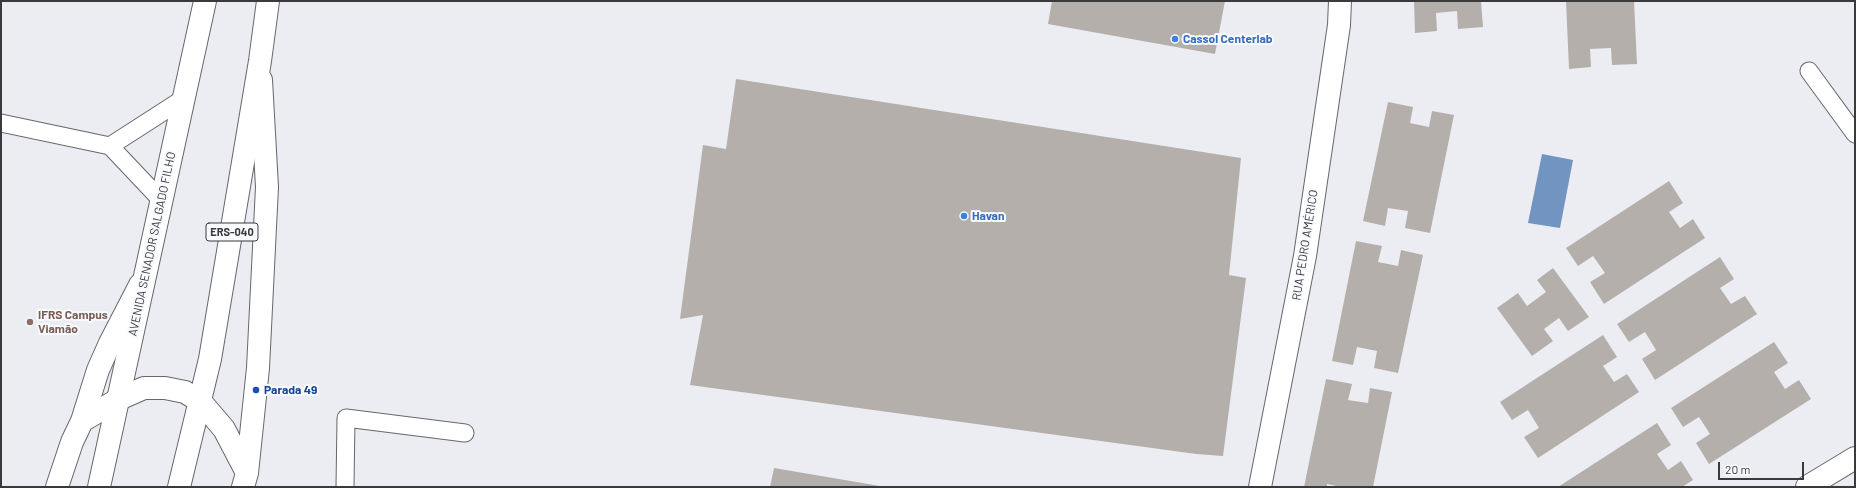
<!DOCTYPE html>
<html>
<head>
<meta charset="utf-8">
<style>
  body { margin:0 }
  #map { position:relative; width:1856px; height:488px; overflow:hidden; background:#ebedf3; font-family:Barlow,sans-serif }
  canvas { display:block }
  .frame { position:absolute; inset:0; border:2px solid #393a3c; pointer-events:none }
  .scale { position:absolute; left:1718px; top:462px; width:86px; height:18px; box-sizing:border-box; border:2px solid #393a3c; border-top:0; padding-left:5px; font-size:12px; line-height:14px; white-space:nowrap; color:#393a3c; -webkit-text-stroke:3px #f9fafe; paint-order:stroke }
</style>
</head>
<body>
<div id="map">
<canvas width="1856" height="488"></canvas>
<div class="frame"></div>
<div class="scale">20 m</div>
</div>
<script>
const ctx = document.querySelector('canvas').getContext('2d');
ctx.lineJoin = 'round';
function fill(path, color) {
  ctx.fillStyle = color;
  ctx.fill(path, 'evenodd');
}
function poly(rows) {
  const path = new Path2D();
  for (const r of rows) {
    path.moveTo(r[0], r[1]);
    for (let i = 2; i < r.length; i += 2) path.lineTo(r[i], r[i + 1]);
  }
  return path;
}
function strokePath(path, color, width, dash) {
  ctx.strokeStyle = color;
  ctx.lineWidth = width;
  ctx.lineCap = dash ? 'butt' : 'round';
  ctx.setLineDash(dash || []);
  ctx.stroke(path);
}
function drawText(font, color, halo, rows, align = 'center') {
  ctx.font = font + ' Barlow,sans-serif';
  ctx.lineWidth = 4;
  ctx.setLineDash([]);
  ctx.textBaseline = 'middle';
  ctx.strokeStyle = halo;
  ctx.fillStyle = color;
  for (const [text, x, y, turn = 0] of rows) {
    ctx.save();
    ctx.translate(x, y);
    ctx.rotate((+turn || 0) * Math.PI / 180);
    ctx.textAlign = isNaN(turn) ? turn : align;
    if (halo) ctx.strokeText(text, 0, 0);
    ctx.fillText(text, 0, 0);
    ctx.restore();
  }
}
const water = poly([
  [1542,154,1573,160,1560,228,1528,223]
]);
const building = poly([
  [1052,1,1225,1,1215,54,1048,24],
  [1414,1,1481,1,1483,27,1458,29,1457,11,1436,13,1437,31,1415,33],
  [1566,1,1634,1,1637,64,1612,65,1611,48,1590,49,1591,67,1569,69],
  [736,79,1241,158,1229,275,1246,278,1223,456,1196,454,690,385,703,315,680,319,703,145,726,149],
  [1388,102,1413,107,1410,123,1429,127,1432,111,1454,115,1430,233,1405,228,1408,211,1388,208,1385,226,1363,221],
  [1669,181,1683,203,1669,212,1680,228,1693,219,1705,238,1604,304,1590,282,1605,273,1593,256,1578,266,1566,248],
  [1356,241,1382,246,1378,262,1398,266,1401,250,1423,255,1398,373,1374,368,1377,351,1357,347,1353,365,1332,361],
  [1720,257,1734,279,1720,288,1731,304,1745,296,1757,314,1655,380,1642,359,1656,350,1645,332,1629,342,1617,324],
  [1553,268,1589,317,1568,331,1559,318,1544,329,1553,341,1532,356,1497,308,1518,293,1527,306,1546,292,1537,280],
  [1603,335,1617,357,1603,366,1614,382,1627,374,1639,392,1538,458,1524,437,1539,428,1528,410,1512,420,1500,402],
  [1774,342,1788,363,1774,372,1785,389,1799,380,1811,399,1709,464,1696,443,1710,434,1699,417,1683,427,1671,408],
  [1326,379,1352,384,1348,400,1368,403,1370,388,1392,392,1373,487,1341,487,1327,484,1327,487,1304,487],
  [1657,423,1671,445,1657,454,1668,470,1681,461,1693,480,1682,487,1558,487],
  [774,468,880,486,880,487,770,487]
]);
const lane = poly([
  [1809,71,1855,134],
  [1,123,110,146,161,200],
  [110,146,183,99],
  [345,487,346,418,465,433]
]);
const street = poly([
  [1260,487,1305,256,1339,25,1340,1],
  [1807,487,1855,458]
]);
const secondary = poly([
  [82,421,119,399,144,388,165,388,185,392,201,402,224,429,247,473],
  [57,487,72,442,82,421,98,370,110,343,140,285],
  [243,487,247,473,258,368,267,187,261,80]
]);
const primary = poly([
  [99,487,205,1],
  [179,487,210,359,260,61,268,1]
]);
const markers = [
  [1175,39,4,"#3f7fe0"],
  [964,216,4,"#3f7fe0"],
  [30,322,4,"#8d6e63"],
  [256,390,4,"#1a4fb4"]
];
const shields = [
  [232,232,52]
];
const shieldNames = [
  ["ERS-040",232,232]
];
const shopNames = [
  ["Cassol Centerlab",1183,39],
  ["Havan",972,216]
];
const streetNames = [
  ["AVENIDA SENADOR SALGADO FILHO",152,244,-78],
  ["RUA PEDRO AMÉRICO",1305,245,-81]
];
const educationNames = [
  ["IFRS Campus",38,315],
  ["Viamão",38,329]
];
const transitNames = [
  ["Parada 49",264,390]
];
fill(water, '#7194c0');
fill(building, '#b5afab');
strokePath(lane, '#65676c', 19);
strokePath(street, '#65676c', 24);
strokePath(secondary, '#65676c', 24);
strokePath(primary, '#65676c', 24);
strokePath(lane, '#fff', 17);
strokePath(street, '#fff', 22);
strokePath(secondary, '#fff', 22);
strokePath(primary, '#fff', 22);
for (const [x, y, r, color] of markers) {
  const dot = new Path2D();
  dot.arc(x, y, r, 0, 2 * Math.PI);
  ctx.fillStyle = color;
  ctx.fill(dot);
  strokePath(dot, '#f9fafe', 1.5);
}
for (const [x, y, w] of shields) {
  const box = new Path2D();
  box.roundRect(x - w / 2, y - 9, w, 18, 3);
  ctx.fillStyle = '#f9fafe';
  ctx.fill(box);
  strokePath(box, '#393a3c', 1);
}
drawText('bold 11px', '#393a3c', null, shieldNames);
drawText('bold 12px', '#366cbe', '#f9fafe', shopNames, 'left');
drawText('12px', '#393a3c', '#f9fafe', streetNames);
drawText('bold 12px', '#785e54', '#f9fafe', educationNames, 'left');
drawText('bold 12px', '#164399', '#f9fafe', transitNames, 'left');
</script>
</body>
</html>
